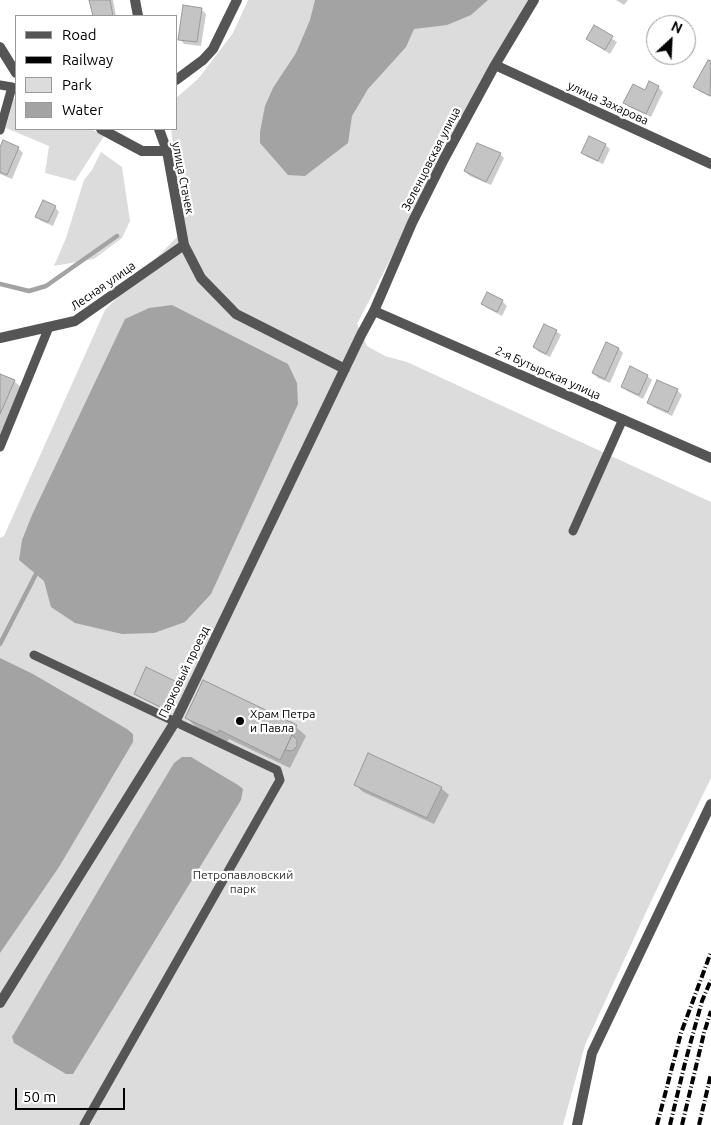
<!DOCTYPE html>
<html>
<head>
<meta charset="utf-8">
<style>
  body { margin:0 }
  #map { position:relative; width:711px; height:1125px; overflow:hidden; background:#fff; font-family:Ubuntu,sans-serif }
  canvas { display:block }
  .legend { position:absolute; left:15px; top:15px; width:162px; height:115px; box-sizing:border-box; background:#fff; border:1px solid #999; margin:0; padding:6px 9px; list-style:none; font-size:15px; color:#000 }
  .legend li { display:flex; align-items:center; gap:10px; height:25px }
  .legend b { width:25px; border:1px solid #999 }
  .north { position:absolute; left:646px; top:15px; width:50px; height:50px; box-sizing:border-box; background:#fff; border:1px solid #999; border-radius:50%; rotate:25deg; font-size:14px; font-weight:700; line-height:20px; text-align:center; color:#000 }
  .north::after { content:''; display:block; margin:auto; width:18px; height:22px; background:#000; clip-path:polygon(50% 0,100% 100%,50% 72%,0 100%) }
  .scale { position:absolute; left:15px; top:1088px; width:110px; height:22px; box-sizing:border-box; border:2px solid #000; border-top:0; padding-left:6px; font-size:15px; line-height:18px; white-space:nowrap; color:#000; -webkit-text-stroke:4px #fff; paint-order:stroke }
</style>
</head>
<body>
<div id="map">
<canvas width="711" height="1125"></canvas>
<ul class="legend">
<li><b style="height:6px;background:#555"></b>Road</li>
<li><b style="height:6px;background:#000"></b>Railway</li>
<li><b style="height:14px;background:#dcdcdc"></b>Park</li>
<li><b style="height:14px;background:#a3a3a3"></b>Water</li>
</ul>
<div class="north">N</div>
<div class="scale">50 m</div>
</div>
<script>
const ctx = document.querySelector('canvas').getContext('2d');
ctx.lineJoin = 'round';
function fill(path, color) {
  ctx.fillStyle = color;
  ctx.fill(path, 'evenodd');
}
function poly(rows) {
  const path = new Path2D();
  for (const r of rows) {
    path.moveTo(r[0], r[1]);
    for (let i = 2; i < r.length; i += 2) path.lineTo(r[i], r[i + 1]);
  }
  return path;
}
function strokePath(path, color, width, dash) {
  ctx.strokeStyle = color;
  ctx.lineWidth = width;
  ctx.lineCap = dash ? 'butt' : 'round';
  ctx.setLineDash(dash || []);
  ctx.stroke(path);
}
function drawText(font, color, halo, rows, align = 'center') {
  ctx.font = font + ' Ubuntu,sans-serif';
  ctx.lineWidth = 4.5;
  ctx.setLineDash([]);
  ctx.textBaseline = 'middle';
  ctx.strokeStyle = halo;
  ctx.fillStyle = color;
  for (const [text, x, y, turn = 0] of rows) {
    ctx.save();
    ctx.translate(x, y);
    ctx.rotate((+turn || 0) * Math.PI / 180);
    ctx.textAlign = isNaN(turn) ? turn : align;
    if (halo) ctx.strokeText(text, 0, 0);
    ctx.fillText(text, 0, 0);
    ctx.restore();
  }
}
const green = poly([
  [248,0,528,0,467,110,357,324,367,346,385,356,407,362,711,502,711,778,654,895,585,1045,563,1125,0,1125,0,538,4,536,105,310,185,229,171,129,176,129,176,98,198,79,233,33],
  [16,98,16,129,91,129,104,136,75,181,45,173,49,146,6,128,13,99],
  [101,152,122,167,130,221,122,238,94,259,54,266,66,238,84,180,92,170]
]);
const water = poly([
  [315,0,488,0,471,15,447,25,414,29,406,47,368,89,352,116,348,143,305,176,288,175,260,143,260,132,265,106,273,88,296,53,310,20],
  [172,305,288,364,297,383,298,404,211,594,185,622,154,633,122,634,75,623,51,607,44,581,19,560,22,540,32,515,125,319,149,308],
  [0,658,33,674,127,729,133,734,133,742,59,867,0,953],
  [182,757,191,757,238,785,243,789,241,800,73,1074,66,1074,14,1043,12,1037,135,828,174,763]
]);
const shadow = poly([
  [91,0,113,0,116,16,94,16],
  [616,0,628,0,624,5],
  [201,9,206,14,201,46,184,44,180,39],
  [595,27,617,42,610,54,588,39],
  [708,61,711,63,711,97,699,91,695,87],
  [658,87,663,92,651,117,629,107,625,103,645,91],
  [605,145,610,149,603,164,587,157,583,152],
  [18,148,23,153,12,179,0,174,0,150],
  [500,154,504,158,491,185,470,176,465,171],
  [55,207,59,212,53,226,41,221,37,216],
  [502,301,507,306,502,316,487,308,482,303],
  [556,331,561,335,550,357,539,352,534,347],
  [619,349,623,353,610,383,598,378,593,373],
  [0,375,14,381,24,390,0,444],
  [647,376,652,380,643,399,627,391,622,387],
  [677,390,682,395,672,416,653,407,649,403],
  [176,683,178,684,166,710,136,694],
  [186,717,296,727,306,736,290,768,229,739,227,742,196,727],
  [369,754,441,788,449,795,434,824,363,792,356,785]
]);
const stream = poly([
  [0,284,29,291,46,286,117,236],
  [0,644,36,574]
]);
const building = poly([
  [89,0,110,0,113,16,93,16,89,0],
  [183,5,202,8,197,42,178,40,183,5],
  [594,25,613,36,605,50,586,39,594,25],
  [708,60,711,61,710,96,693,87,708,60],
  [649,81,659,86,646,114,623,103,633,84,645,90,649,81],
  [589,136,606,144,598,161,581,153,589,136],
  [3,140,19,147,7,175,0,172,0,147,3,140],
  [477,143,501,153,486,182,464,171,477,143],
  [43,200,56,206,48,222,35,217,43,200],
  [487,292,503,300,497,312,481,304,487,292],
  [544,324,557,330,546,354,533,347,544,324],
  [606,342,619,348,605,379,592,373,606,342],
  [630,366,648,375,639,395,621,387,630,366],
  [0,374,15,380,0,414,0,374],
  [657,380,678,389,668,412,647,403,657,380],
  [146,667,177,682,164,709,134,694,146,667],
  [203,680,297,725,280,760,219,730,218,733,185,718,203,680],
  [292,735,297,740,297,746,292,751,285,750,292,735],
  [368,753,442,787,427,818,354,785,368,753]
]);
const lane = poly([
  [0,85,12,87,0,130],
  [0,447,49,327],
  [573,531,623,419],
  [34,655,277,770,280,780,84,1125]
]);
const street = poly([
  [135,0,138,16],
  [0,47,16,73],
  [495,65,711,164],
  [176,80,203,60,213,49,237,0],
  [101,129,142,151,167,151],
  [159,129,167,151,184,245,201,278,236,314,345,369],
  [374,311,711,458],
  [0,338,75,321,184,245],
  [0,1003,175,722,361,335,374,311,412,223,444,159,495,65,534,0],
  [577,1125,592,1053,711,804]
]);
const rail = poly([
  [657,1125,681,1033,711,952],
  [670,1125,685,1063,702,1001,711,980],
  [682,1125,704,1033,711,1011],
  [699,1125,711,1074]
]);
const markers = [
  [240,721,5,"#000"]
];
const streetNames = [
  ["улица Захарова",608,103,25],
  ["Зеленцовская улица",431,159,-63],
  ["улица Стачек",183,178,79],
  ["Лесная улица",103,286,-35],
  ["2-я Бутырская улица",548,373,24],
  ["Парковый проезд",184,672,-64]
];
const poiNames = [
  ["Храм Петра",250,714],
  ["и Павла",250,728]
];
const parkNames = [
  ["Петропавловский",243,875],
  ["парк",243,889]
];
fill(green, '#dcdcdc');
fill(water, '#a3a3a3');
fill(shadow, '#0003');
strokePath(stream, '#a3a3a3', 4.5);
fill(building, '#c4c4c4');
strokePath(building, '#999', 1);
strokePath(lane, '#555', 9);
strokePath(street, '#555', 10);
strokePath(rail, '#000', 4, [8, 2.5, 1, 2.5]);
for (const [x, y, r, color] of markers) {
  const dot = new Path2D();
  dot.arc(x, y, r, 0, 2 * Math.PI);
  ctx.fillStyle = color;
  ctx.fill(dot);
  strokePath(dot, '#fff', 2);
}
drawText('12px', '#000', '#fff', streetNames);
drawText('12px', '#000', '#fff', poiNames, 'left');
drawText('12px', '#333', '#fff', parkNames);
</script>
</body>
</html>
